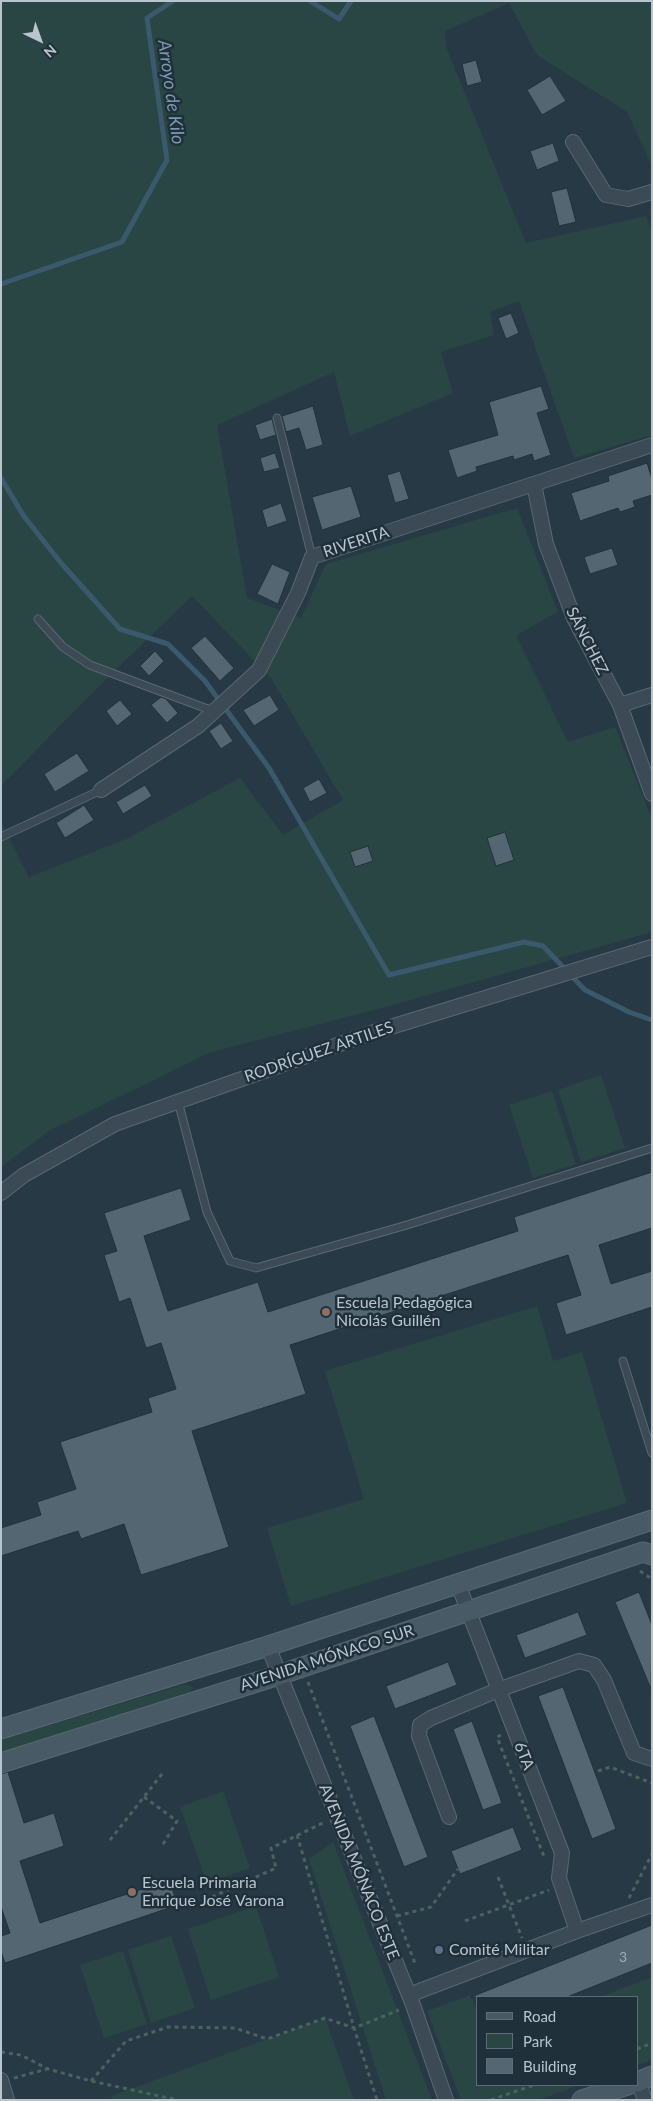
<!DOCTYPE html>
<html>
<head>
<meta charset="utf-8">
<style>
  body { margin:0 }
  #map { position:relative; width:653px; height:2101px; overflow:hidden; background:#273945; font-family:Lato,sans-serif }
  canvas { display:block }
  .frame { position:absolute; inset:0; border:2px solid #b9c5ce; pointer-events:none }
  .legend { position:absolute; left:476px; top:1996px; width:162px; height:90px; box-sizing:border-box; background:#20303a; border:1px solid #5d6c75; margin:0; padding:6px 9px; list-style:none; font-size:15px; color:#b9c5ce }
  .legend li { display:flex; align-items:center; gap:10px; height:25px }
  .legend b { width:25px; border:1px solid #5d6c75 }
  .north { position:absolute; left:15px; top:15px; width:50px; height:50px; -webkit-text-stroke:4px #20303a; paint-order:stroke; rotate:138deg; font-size:14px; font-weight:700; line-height:20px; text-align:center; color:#b9c5ce }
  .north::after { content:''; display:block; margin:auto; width:18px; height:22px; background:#b9c5ce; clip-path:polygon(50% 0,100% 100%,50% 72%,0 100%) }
</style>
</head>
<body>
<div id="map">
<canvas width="653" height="2101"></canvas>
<div class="frame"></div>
<ul class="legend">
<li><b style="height:6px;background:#495a67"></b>Road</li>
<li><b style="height:14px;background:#294644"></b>Park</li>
<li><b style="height:14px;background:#536672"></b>Building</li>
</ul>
<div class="north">N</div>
</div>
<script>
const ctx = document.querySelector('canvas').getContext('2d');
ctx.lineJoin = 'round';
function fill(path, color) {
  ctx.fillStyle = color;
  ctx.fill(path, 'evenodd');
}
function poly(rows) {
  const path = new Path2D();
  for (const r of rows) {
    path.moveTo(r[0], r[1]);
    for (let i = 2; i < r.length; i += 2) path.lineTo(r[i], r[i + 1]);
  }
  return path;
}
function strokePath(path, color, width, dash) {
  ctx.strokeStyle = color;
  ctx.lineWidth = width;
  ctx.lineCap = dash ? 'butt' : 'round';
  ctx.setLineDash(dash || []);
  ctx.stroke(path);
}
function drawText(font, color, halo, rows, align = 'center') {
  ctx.font = font + ' Lato,sans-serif';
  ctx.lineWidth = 5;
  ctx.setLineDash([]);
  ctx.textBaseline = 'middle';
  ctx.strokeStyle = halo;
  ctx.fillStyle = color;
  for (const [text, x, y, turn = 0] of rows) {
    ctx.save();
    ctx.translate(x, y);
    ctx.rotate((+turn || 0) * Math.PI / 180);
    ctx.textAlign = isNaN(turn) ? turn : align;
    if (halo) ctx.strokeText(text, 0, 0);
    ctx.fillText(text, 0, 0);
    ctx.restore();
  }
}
const green = poly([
  [1,1,652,1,652,166,627,112,537,55,509,3,445,31,446,47,526,243,646,216,652,230,652,435,574,458,519,301,490,312,494,335,441,352,453,393,350,436,334,372,217,425,247,598,301,618,326,564,517,508,558,612,516,635,568,742,615,727,652,819,652,932,378,1009,211,1052,49,1131,1,1167,1,822,29,877,124,840,240,778,283,835,343,800,271,678,192,596,98,687,1,786],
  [601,1075,625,1148,581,1162,558,1090],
  [552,1091,576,1164,533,1178,509,1105],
  [537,1306,553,1361,582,1352,627,1503,291,1606,267,1528,364,1499,325,1371],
  [185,1684,193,1687,190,1692,1,1753,1,1740],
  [223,1791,250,1868,207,1883,180,1807],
  [333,1842,432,2100,386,2100,309,1859],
  [256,1906,279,1977,211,2000,188,1929],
  [171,1936,195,2008,151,2023,128,1950],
  [123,1951,147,2024,104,2038,80,1965],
  [652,1977,652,2060,637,2065,637,1997,600,1997],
  [470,1995,477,2010,477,2085,580,2085,538,2100,461,2100,427,2011],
  [325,2018,354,2100,112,2100,111,2096]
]);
const stream = poly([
  [310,1,339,19,351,1],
  [1,284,122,242,167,160,147,18,173,1],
  [1,478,23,515,61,563,120,629,168,644,205,681,269,768,389,975,524,942,543,946,585,990,629,1012,652,1020]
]);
const building = poly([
  [476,60,482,82,467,86,462,64,476,60],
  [550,76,566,101,542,115,527,90,550,76],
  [553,143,559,161,537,170,530,151,553,143],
  [567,188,576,222,559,226,551,192,567,188],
  [511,313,519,333,506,339,498,318,511,313],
  [541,386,549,409,537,413,551,455,534,461,532,454,514,460,513,456,476,467,477,471,457,478,448,450,498,435,489,402,541,386],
  [313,406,323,445,306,450,299,428,286,432,282,416,313,406],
  [272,419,276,435,260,440,255,425,272,419],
  [275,453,280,468,264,472,260,458,275,453],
  [647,463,652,479,652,495,633,501,635,507,620,512,618,508,580,521,571,493,609,481,608,476,647,463],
  [400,471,409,499,395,503,387,475,400,471],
  [351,486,361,517,322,530,312,497,351,486],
  [281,503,287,521,267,528,262,510,281,503],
  [612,548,618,565,590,574,584,557,612,548],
  [272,564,290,572,278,604,257,594,272,564],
  [205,636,234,668,220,681,191,648,205,636],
  [155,651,164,661,149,676,140,666,155,651],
  [270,695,279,710,254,726,243,710,270,695],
  [161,697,166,699,178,713,167,723,151,705,161,697],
  [120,700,132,714,117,726,106,711,120,700],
  [221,723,233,741,221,749,209,731,221,723],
  [77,753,89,771,55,792,44,774,77,753],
  [319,779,327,793,310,802,303,788,319,779],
  [145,785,152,796,123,814,116,802,145,785],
  [84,805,94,820,65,838,56,823,84,805],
  [505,832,514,860,496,866,487,838,505,832],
  [368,846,373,861,355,867,350,852,368,846],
  [652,1172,652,1228,599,1245,611,1284,652,1271,652,1307,566,1335,556,1303,581,1295,568,1255,290,1345,306,1394,192,1431,229,1547,141,1575,124,1524,81,1539,78,1531,1,1556,1,1528,41,1515,37,1502,76,1489,60,1442,152,1412,148,1398,176,1389,161,1343,146,1348,130,1298,119,1302,104,1255,117,1251,104,1213,181,1188,191,1220,144,1236,168,1311,258,1282,268,1312,518,1231,514,1217,652,1172],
  [639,1592,652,1625,651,1689,615,1602,639,1592],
  [578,1612,587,1635,525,1658,516,1635,578,1612],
  [448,1662,457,1685,395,1709,386,1686,448,1662],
  [563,1687,616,1829,592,1839,538,1696,563,1687],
  [374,1716,428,1857,404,1867,350,1726,374,1716],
  [472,1721,502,1803,483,1810,453,1729,472,1721],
  [8,1772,24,1823,54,1813,64,1846,20,1861,40,1923,169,1880,178,1905,5,1963,1,1951,1,1936,10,1933,1,1907,1,1774,8,1772],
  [513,1827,522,1850,460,1874,451,1851,513,1827],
  [652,1925,652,1963,567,1997,471,1997,652,1925]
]);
const path = poly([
  [640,1571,652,1579],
  [308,1682,416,1966],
  [501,1735,497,1737,545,1859],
  [598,1771,610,1767,652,1783],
  [144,1797,177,1821,162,1846],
  [297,1835,354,2028,377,2100],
  [110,1840,162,1774],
  [498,1877,522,1938],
  [212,1897,276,1868,271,1848,325,1822],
  [629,1898,652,1854],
  [397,1916,431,1907,458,1869],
  [465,1921,549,1890],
  [637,2049,652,2043],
  [1,2052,21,2055,48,2069,91,2081,178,2100],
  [14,2078,47,2069],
  [91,2081,126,2041,168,2027,235,2028,267,2039,325,2018,354,2028,399,2010],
  [491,2100,534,2085]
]);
const lane = poly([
  [277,418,312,557],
  [38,619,63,647,90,665,213,711],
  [1,837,101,790],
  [178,1101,207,1212,230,1261,256,1268,407,1225,652,1148],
  [623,1361,652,1453]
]);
const street = poly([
  [573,142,606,195,628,199,652,192],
  [534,484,546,544,574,618,620,705,652,794],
  [620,705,652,695],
  [101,790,198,726,259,670,298,593,312,557,652,445],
  [1,1193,24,1175,115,1124,371,1033,652,947],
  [458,1584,562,1853,559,1878,577,1931],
  [268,1646,413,2005,446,2100],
  [449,1817,419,1736,420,1725,431,1718,498,1690,579,1661,594,1665,604,1680,634,1753,652,1759],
  [409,1995,577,1931,652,1905],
  [1,2080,7,2100],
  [638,2081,645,2100]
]);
const secondary = poly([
  [1,1729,268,1646,652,1520],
  [1,1763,279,1675,643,1552,652,1555],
  [637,2082,652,2076],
  [582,2100,628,2085]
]);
const markers = [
  [326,1312,5,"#8d6e63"],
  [132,1892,5,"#8d6e63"],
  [439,1950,5,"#5c6f8a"]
];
const numberNames = [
  ["3",623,1957]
];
const streetNames = [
  ["RIVERITA",356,542,-18],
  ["SÁNCHEZ",587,641,63],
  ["RODRÍGUEZ ARTILES",319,1052,-19],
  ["AVENIDA MÓNACO SUR",327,1658,-18],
  ["6TA",524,1756,69],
  ["AVENIDA MÓNACO ESTE",359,1872,68]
];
const poiNames = [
  ["Escuela Pedagógica",336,1303],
  ["Nicolás Guillén",336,1321],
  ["Escuela Primaria",142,1883],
  ["Enrique José Varona",142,1901],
  ["Comité Militar",449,1950]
];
const waterNames = [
  ["Arroyo de Kilo",171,92,82]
];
fill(green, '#294644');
strokePath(stream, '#3b596c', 5);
fill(building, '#536672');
strokePath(building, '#22323c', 1);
strokePath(lane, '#5a6872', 9);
strokePath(street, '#5a6872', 16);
strokePath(secondary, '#5a6872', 21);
strokePath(path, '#496361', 3, [4, 4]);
strokePath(lane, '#3b4a54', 7);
strokePath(street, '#3b4a54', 14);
strokePath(secondary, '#495a67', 19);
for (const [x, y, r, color] of markers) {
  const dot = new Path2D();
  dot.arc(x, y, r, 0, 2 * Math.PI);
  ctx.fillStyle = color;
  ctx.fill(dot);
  strokePath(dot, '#20303a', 2);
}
drawText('14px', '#a0adb7', null, numberNames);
drawText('16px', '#b9c5ce', '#20303a', streetNames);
drawText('16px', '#b9c5ce', '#20303a', poiNames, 'left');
drawText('italic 18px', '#799bb1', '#20303a', waterNames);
</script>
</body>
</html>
